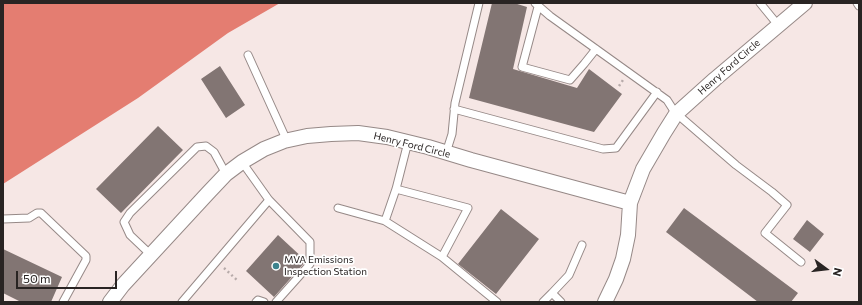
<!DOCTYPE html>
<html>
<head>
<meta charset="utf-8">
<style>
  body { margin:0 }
  #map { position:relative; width:862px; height:305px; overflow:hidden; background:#f6e7e5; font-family:Commissioner,sans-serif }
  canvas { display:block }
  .frame { position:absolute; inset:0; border:4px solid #292423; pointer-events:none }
  .north { position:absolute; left:806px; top:249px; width:40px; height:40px; -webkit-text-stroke:3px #fff; paint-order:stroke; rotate:105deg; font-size:11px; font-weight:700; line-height:16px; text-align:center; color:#292423 }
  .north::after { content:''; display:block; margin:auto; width:14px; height:18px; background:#292423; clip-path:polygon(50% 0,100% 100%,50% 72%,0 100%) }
  .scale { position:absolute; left:16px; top:271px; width:101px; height:18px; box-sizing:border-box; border:2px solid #292423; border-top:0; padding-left:5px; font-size:12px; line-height:14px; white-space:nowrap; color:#292423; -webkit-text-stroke:3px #fff; paint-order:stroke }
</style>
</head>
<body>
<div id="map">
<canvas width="862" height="305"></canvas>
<div class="frame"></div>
<div class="north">N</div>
<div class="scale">50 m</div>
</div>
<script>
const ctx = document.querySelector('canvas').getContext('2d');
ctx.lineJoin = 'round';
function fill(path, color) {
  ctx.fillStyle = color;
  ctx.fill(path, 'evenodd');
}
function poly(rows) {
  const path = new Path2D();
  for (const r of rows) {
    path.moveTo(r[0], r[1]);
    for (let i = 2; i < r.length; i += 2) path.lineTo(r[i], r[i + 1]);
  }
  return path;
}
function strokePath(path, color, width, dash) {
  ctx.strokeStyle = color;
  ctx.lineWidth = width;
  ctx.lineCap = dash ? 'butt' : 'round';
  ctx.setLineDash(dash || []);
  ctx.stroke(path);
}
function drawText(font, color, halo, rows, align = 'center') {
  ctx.font = font + ' Commissioner,sans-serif';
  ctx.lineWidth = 3.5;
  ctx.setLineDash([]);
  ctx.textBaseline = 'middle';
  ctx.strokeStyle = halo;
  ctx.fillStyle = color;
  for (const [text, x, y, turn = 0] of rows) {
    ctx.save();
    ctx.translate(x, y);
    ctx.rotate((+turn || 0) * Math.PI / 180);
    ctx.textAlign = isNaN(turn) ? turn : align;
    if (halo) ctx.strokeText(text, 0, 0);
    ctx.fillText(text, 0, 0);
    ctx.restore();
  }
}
const water = poly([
  [3,3,280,3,228,33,138,98,3,184]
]);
const building = poly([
  [492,3,514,3,527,7,513,69,577,88,589,69,622,94,594,132,469,98],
  [220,66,245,105,226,118,201,79],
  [158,126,183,150,121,213,96,189],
  [684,208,798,293,791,302,758,302,666,232],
  [501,209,539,239,496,294,458,264],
  [807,220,824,234,810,252,793,239],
  [278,235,305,260,305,262,274,297,246,271],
  [3,249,62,277,51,302,21,302,3,293]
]);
const path = poly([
  [619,86,623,80],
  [224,268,238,281]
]);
const lane = poly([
  [535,3,550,16,667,100,676,114],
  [760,3,778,25],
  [857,3,859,6],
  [538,7,522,67,570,80,584,64,596,49],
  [248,55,287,141],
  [454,109,603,149,616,148,657,92],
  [677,114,736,165,772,192,787,205,765,233,801,262],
  [446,153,452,134,455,103,479,3],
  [242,162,269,200,310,242,310,264,276,302],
  [396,189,468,208,442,257],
  [338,208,385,221,442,257,497,302],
  [3,219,29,218,37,213,41,213,86,256,86,260,63,302],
  [385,221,396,189,408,142],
  [151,255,130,235,124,222,130,213,197,147,206,146,214,152,226,174],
  [552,293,569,275,582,245],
  [182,302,269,200],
  [256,302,258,300,264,302],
  [543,302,552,293,561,302]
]);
const street = poly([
  [630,203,643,169,664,133,676,114,715,79,805,3],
  [110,302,123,285,208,193,226,174,242,162,264,149,284,141,307,136,331,134,358,133,387,137,428,147,471,160,630,203,628,235,623,259,616,279,605,302]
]);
const markers = [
  [276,266,4,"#3c838d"]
];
const streetNames = [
  ["Henry Ford Circle",729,67,-41],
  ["Henry Ford Circle",412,145,14]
];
const poiNames = [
  ["MVA Emissions",284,260],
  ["Inspection Station",284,272]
];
fill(water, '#e47d71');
fill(building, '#827573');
strokePath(lane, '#968987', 9);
strokePath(street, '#968987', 16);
strokePath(path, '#b7abaa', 2.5, [2, 3]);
strokePath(lane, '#fff', 7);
strokePath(street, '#fff', 14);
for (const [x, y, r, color] of markers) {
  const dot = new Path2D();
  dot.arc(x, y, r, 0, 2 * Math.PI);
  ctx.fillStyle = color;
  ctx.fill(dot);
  strokePath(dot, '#fff', 1.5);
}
drawText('10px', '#292423', '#fff', streetNames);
drawText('10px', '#292423', '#fff', poiNames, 'left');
</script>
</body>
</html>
